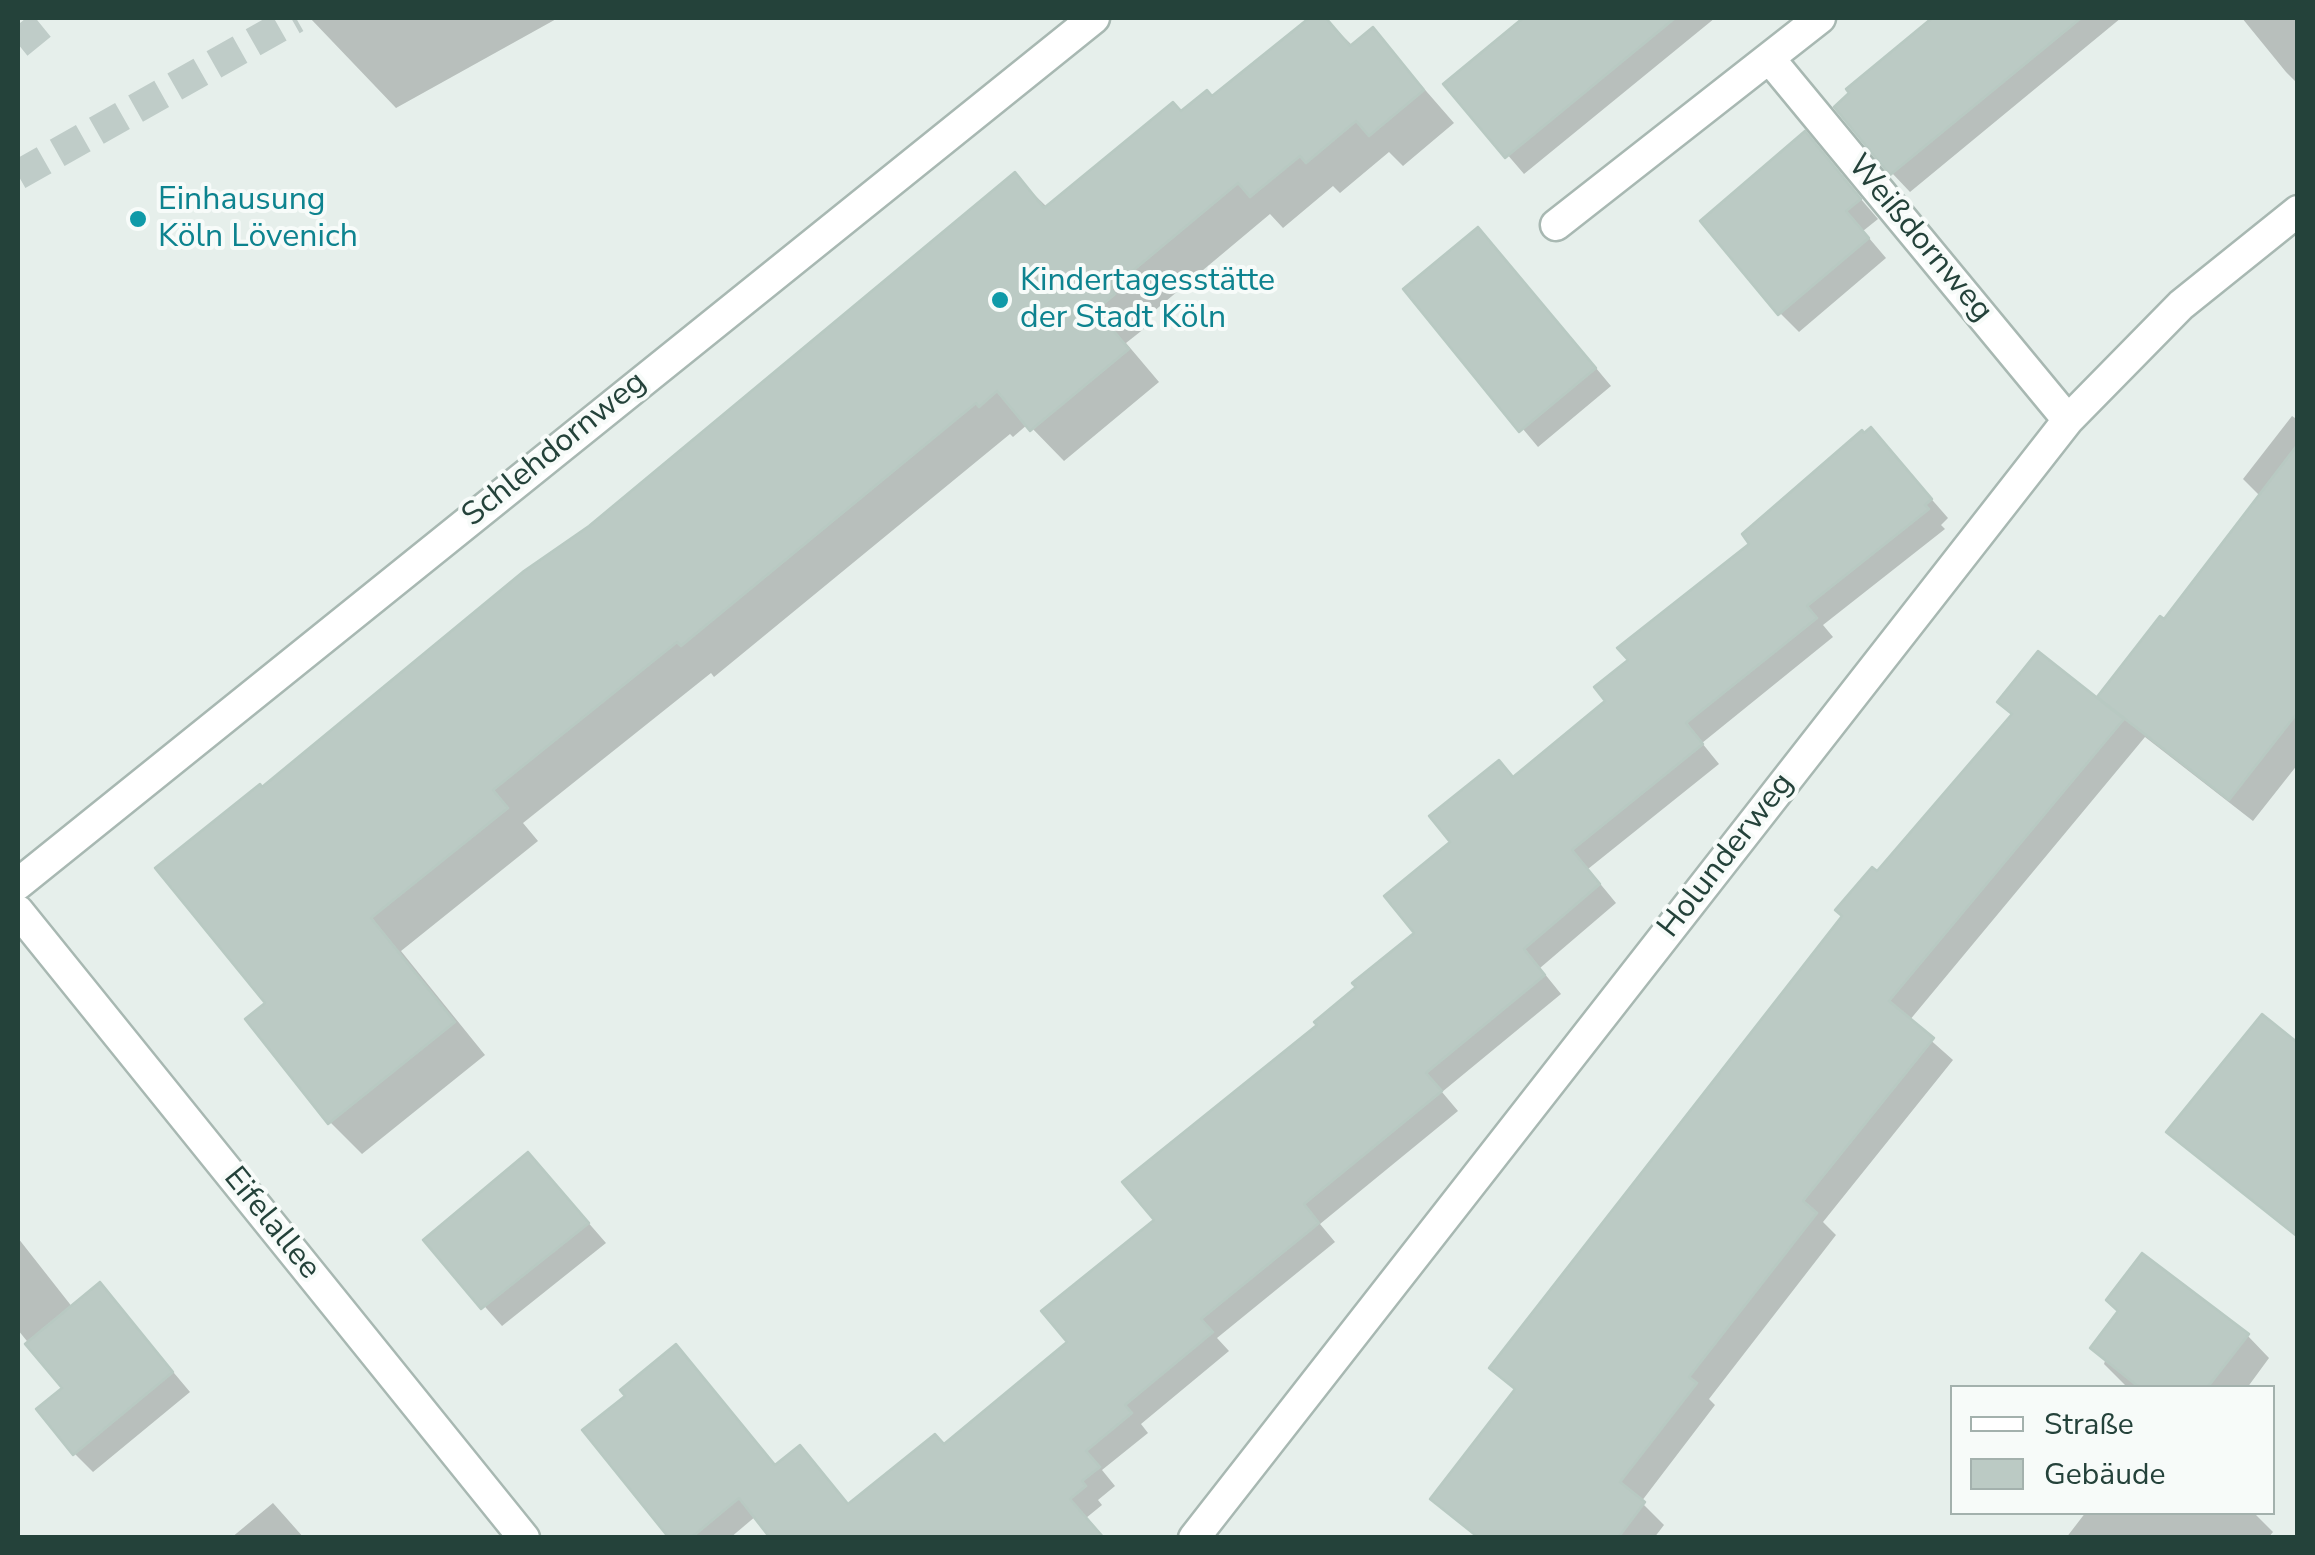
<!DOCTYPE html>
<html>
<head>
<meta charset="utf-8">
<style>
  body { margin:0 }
  #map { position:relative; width:2315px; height:1555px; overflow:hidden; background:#e6efeb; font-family:"Nunito Sans",sans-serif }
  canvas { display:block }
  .frame { position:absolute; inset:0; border:20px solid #24423a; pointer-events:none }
  .legend { position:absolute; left:1950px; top:1385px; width:325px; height:130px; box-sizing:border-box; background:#f7fbf9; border:2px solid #a3b1ad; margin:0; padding:12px 18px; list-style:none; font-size:30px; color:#24423a }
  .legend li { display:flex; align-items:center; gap:20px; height:50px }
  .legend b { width:50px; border:2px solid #a3b1ad }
</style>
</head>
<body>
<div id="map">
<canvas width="2315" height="1555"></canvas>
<div class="frame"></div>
<ul class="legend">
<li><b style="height:12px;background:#fff"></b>Straße</li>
<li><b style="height:28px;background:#bbcac4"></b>Gebäude</li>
</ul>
</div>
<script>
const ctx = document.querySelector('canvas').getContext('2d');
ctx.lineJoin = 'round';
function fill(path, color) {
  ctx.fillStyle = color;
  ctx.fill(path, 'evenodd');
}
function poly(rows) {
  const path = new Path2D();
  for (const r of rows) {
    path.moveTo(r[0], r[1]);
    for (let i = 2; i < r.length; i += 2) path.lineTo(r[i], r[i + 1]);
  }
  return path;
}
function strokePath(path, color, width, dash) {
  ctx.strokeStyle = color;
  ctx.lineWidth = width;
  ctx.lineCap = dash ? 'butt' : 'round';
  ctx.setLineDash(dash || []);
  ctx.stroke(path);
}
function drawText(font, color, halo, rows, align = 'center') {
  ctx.font = font + ' "Nunito Sans",sans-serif';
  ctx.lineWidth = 8;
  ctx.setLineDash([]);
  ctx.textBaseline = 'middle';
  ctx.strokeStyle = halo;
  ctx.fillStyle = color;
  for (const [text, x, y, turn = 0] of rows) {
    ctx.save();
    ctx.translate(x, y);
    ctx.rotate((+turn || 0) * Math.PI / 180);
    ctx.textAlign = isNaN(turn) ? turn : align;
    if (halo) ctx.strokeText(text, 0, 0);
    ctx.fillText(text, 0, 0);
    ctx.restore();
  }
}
const shadow = poly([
  [310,18,558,18,396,108],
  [1312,18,1324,18,1353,46,1373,30,1454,123,1403,166,1389,152,1340,193,1333,186,1283,228,1270,214,1141,322,1145,328,1126,343,1159,382,1064,461,1028,424,1013,437,1010,434,714,677,711,673,523,823,538,841,401,951,485,1055,362,1154,330,1122,268,1003,262,790,590,528,1015,176,1048,208,1181,114,1212,98],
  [1527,18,1715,18,1524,174,1447,84],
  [1936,18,2121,18,1910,192,1892,173,1849,89],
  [2242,18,2298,18,2298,84,2286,72],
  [1805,134,1878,219,1863,231,1886,258,1799,332,1780,313],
  [1495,247,1611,386,1538,447,1407,290],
  [2292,416,2298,420,2298,764,2253,821,2145,737,1909,1021,1953,1060,1823,1222,1836,1235,1709,1399,1715,1405,1641,1502,1664,1525,1654,1538,1477,1538,1434,1499,1517,1392,1492,1368,1878,875,2109,706,2101,697,2261,497,2243,479],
  [1871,430,1948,518,1941,525,1945,529,1823,625,1833,637,1702,743,1719,764,1588,869,1616,903,1540,968,1561,994,1442,1092,1458,1111,1320,1224,1335,1242,1217,1338,1229,1351,1141,1424,1148,1433,1102,1470,1115,1486,1098,1500,1102,1505,1086,1518,756,1516,730,1538,672,1538,629,1396,676,1347,777,1467,817,1467,850,1506,945,1447,1070,1343,1157,1220,1320,1026,1418,934,1454,842,1514,779,1608,702,1631,660],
  [2298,1046,2298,1237,2170,1132],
  [546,1174,606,1243,502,1326,426,1240],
  [18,1238,73,1308,100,1285,190,1392,93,1472,74,1453,65,1388,18,1330],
  [2121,1311,2247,1335,2269,1358,2247,1388,2128,1388,2104,1364],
  [273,1503,304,1538,231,1538],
  [2086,1512,2253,1512,2273,1532,2268,1538,2066,1538]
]);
const building = poly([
  [1309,18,1326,18,1350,46,1373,27,1424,90,1369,136,1356,121,1306,163,1300,156,1250,197,1238,183,1111,289,1115,294,1096,310,1129,349,1030,431,997,391,979,407,976,403,681,646,677,642,493,790,508,808,371,918,455,1022,328,1124,245,1019,265,1003,155,868,260,784,262,787,524,571,589,526,1015,172,1044,208,1173,102,1181,111,1207,90,1212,96,1309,18],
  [1523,18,1675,18,1505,158,1443,84,1523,18],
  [1932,18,2081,18,1890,175,1834,107,1849,93,1846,89,1932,18],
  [1805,131,1861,199,1846,211,1869,238,1778,315,1700,221,1805,131],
  [1478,227,1596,368,1519,432,1403,289,1478,227],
  [1871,427,1932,499,1925,505,1929,509,1807,606,1817,618,1686,723,1703,744,1572,850,1600,884,1524,949,1545,975,1426,1073,1442,1091,1304,1204,1319,1223,1201,1319,1213,1332,1125,1405,1132,1413,1086,1451,1100,1467,1082,1481,1086,1486,1070,1499,1104,1538,770,1538,739,1498,691,1538,669,1538,582,1430,625,1396,620,1390,676,1344,775,1465,800,1445,848,1504,935,1434,944,1444,1067,1342,1041,1311,1154,1220,1122,1182,1317,1025,1314,1022,1356,987,1352,983,1414,933,1384,896,1450,842,1429,816,1499,760,1513,777,1605,701,1594,687,1628,660,1617,648,1749,544,1742,534,1862,430,1864,433,1871,427],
  [2298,444,2298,712,2229,800,2097,697,2160,616,2164,619,2298,444],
  [2038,651,2124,719,1889,1001,1934,1038,1803,1201,1817,1213,1689,1377,1697,1383,1620,1482,1645,1502,1618,1538,1479,1538,1430,1499,1515,1389,1489,1368,1842,916,1835,910,1872,867,1877,871,2012,714,1997,702,2038,651],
  [2262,1014,2298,1043,2298,1237,2166,1132,2262,1014],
  [528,1152,589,1223,481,1309,423,1240,528,1152],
  [2142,1253,2249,1334,2207,1388,2140,1388,2090,1348,2118,1311,2106,1300,2142,1253],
  [100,1282,173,1372,73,1455,36,1409,62,1388,25,1344,100,1282]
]);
const highwayTunnel = poly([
  [18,44,50,18],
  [18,175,296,18]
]);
const street = poly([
  [1769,58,2068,420],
  [1556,225,1820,18],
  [18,884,1094,18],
  [18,911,524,1538],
  [1194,1538,2068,420,2181,305,2298,211]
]);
const markers = [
  [138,219,10,"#0f9aa8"],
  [1000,300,10,"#0f9aa8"]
];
const cultureNames = [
  ["Einhausung",158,201],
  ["Köln Lövenich",158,238],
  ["Kindertagesstätte",1020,282],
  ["der Stadt Köln",1020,319]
];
const streetNames = [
  ["Weißdornweg",1919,239,50],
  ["Schlehdornweg",555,450,-39],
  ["Holunderweg",1727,856,-52],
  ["Eifelallee",271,1224,51]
];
fill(shadow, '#0003');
fill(building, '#bbcac4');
strokePath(building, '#b8c9c2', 2.5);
strokePath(highwayTunnel, '#bfccc8', 30, [30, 15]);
strokePath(street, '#a8b8b2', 35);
strokePath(street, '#fff', 30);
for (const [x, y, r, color] of markers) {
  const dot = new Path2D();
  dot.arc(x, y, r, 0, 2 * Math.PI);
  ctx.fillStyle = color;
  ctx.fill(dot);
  strokePath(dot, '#f7fbf9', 4);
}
drawText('32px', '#0d838f', '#f7fbf9', cultureNames, 'left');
drawText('32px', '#24423a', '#f7fbf9', streetNames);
</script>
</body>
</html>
